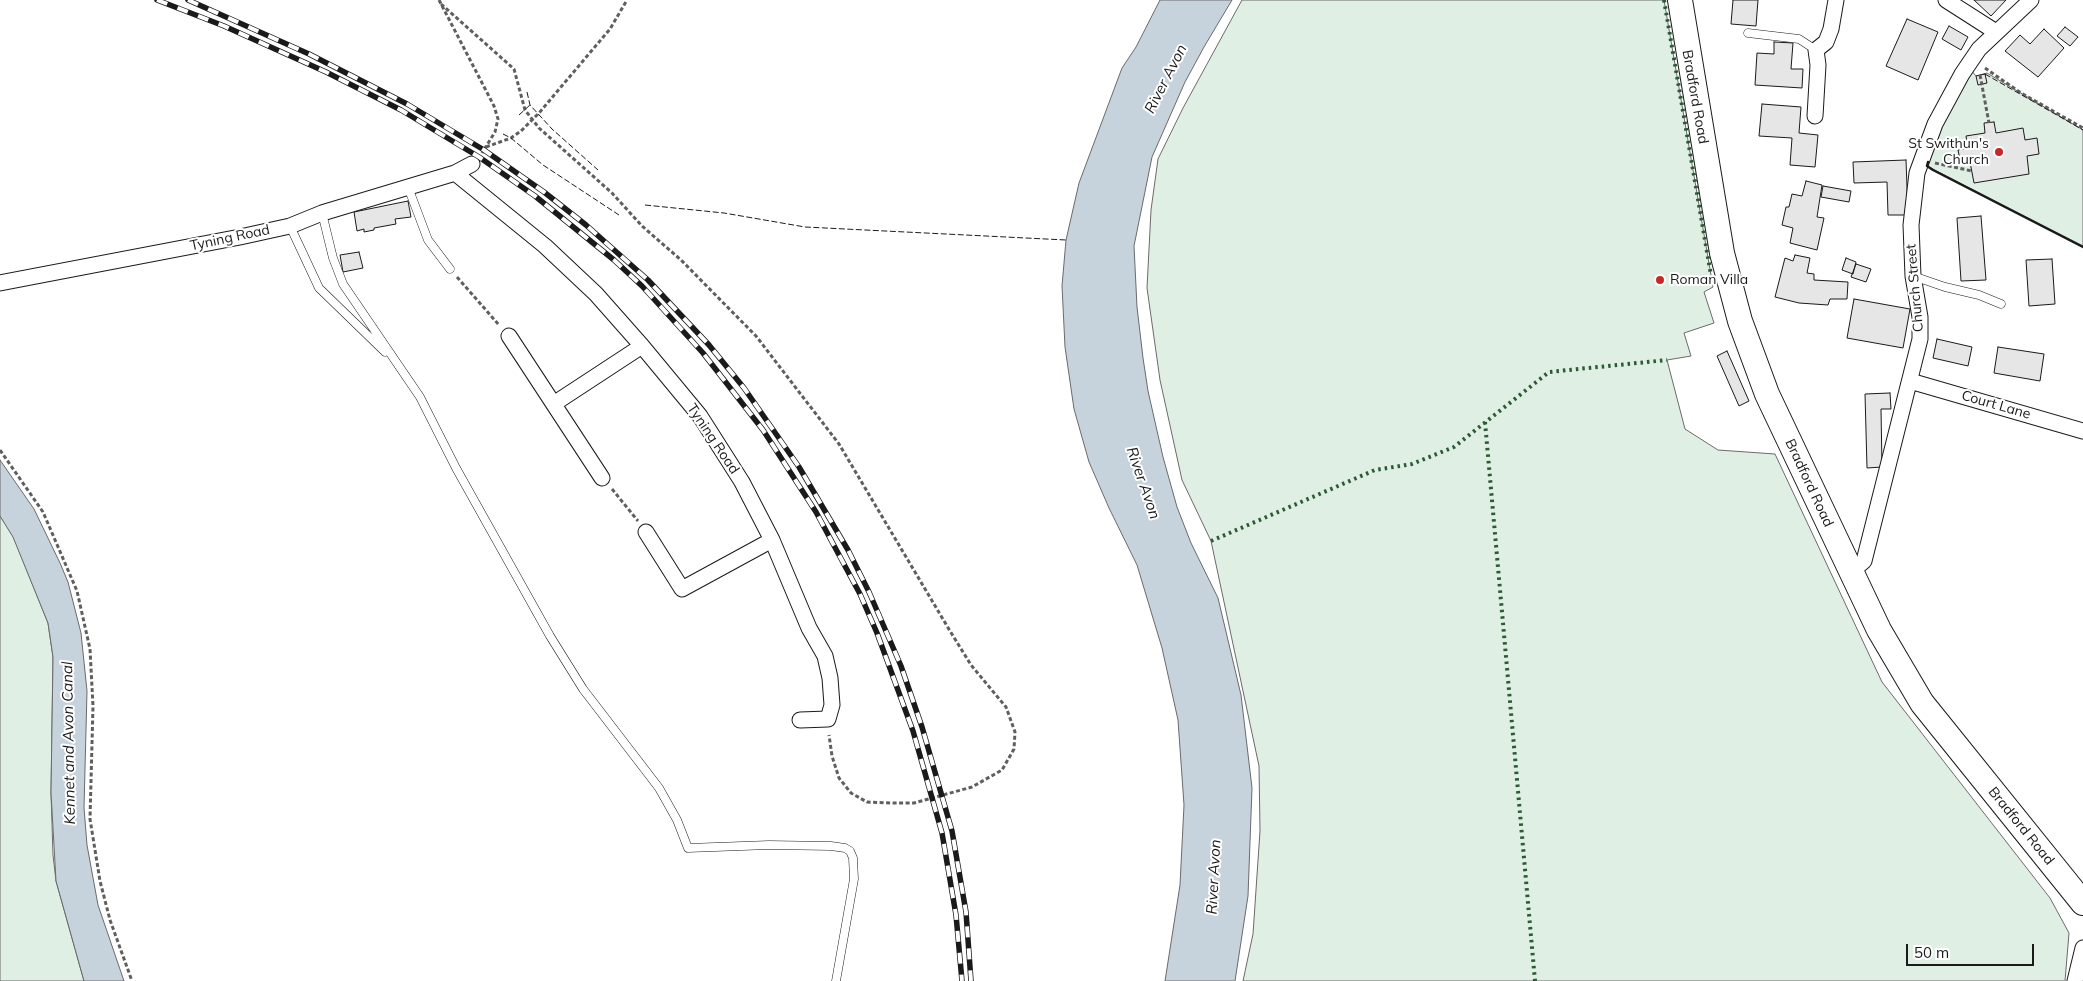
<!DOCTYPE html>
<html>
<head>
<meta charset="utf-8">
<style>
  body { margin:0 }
  #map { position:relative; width:2083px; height:981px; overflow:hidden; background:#fff; font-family:Mulish,sans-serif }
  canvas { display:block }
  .scale { position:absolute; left:1906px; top:944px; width:128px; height:22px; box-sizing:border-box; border:2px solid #1a1a1a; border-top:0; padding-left:6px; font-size:15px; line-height:18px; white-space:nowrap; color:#1a1a1a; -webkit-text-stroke:4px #fff; paint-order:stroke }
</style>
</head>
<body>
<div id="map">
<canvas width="2083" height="981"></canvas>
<div class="scale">50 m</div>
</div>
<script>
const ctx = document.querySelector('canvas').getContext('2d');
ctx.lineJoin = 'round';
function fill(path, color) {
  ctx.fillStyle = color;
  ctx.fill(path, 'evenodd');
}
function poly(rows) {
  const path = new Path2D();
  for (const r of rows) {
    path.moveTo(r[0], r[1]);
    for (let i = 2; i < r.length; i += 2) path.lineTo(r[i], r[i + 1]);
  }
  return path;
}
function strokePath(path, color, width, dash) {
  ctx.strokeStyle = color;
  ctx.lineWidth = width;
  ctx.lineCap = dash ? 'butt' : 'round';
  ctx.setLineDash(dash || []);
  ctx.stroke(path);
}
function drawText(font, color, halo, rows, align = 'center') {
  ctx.font = font + ' Mulish,sans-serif';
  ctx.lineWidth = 4;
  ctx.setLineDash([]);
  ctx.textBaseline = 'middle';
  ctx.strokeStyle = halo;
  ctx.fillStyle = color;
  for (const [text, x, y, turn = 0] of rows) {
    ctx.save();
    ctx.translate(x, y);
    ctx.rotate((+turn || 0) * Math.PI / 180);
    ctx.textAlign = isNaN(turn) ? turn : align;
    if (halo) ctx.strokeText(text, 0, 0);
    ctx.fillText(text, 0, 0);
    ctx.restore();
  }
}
const green = poly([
  [1242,0,1664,0,1713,287,1704,292,1714,323,1684,333,1691,356,1667,360,1685,429,1718,450,1775,454,1882,682,2050,898,2069,933,2065,981,1243,981,1253,934,1260,831,1259,766,1211,541,1182,480,1160,380,1147,288,1151,210,1158,159,1183,108,1242,0],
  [1970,69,1976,76,1987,73,2083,130,2083,247,1927,166,1930,148,1970,69],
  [0,516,13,536,48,623,53,657,51,793,53,855,56,881,84,981,0,981,0,516]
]);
const water = poly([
  [1160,0,1232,0,1204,47,1185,82,1152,157,1134,246,1137,307,1143,358,1148,391,1163,457,1177,507,1191,543,1218,598,1241,695,1252,788,1248,896,1235,981,1165,981,1180,885,1184,805,1178,720,1162,648,1137,565,1109,508,1089,462,1074,409,1065,347,1062,286,1066,240,1079,183,1122,68,1136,47,1160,0],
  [0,460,34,509,60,563,68,582,81,633,87,691,84,808,87,845,98,905,124,981,84,981,56,881,51,793,53,657,48,623,13,537,0,516,0,460]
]);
const building = poly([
  [1733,0,1758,0,1756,26,1731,24,1733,0],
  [1974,0,2006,0,1991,16,1974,0],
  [1907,19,1938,32,1918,80,1886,66,1907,19],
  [1949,26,1968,37,1961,50,1942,39,1949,26],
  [2065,27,2078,37,2070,46,2057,36,2065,27],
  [2044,29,2064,48,2038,77,2005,51,2020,35,2030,44,2044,29],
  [1774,42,1793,43,1791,69,1803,69,1802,88,1755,85,1757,53,1774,54,1774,42],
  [1985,74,1987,83,1978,85,1976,76,1985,74],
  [1762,104,1801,107,1799,133,1818,135,1815,167,1790,165,1792,138,1759,136,1762,104],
  [1994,122,1996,133,2023,128,2025,140,2037,138,2039,154,2027,156,2029,174,1974,183,1970,162,1961,164,1958,150,1968,148,1966,136,1985,133,1984,123,1994,122],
  [1906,160,1908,215,1888,215,1887,182,1854,183,1853,162,1906,160],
  [1806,181,1822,185,1817,217,1824,218,1817,250,1790,243,1793,228,1782,225,1786,207,1789,207,1792,194,1802,196,1806,181],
  [1823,186,1851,191,1849,202,1821,197,1823,186],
  [408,201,411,217,395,219,396,224,374,228,374,230,364,232,364,229,357,231,354,212,408,201],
  [1981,216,1986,280,1961,281,1957,218,1981,216],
  [359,252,363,268,343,272,340,255,359,252],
  [1795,255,1810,258,1807,273,1814,274,1814,280,1848,282,1847,299,1830,299,1828,305,1799,303,1775,297,1785,258,1793,261,1795,255],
  [1846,258,1856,262,1853,274,1842,270,1846,258],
  [2052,259,2055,304,2029,306,2026,260,2052,259],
  [1856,264,1871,269,1866,282,1851,277,1856,264],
  [1854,299,1910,309,1903,348,1847,338,1854,299],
  [1937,339,1972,347,1968,366,1933,358,1937,339],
  [1998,347,2044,354,2040,381,1994,373,1998,347],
  [1727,351,1749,401,1739,406,1717,356,1727,351],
  [1890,393,1891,409,1881,409,1882,467,1867,468,1865,394,1890,393]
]);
const path = poly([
  [439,0,494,106,498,119,495,132,482,153],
  [441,4,514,69,525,110,539,128,612,193,642,226,681,260,756,336,839,444,950,631,971,665,1006,707,1015,732,1014,749,1002,770,972,787,914,803,893,803,867,802,851,793,839,778,832,756,829,735],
  [1985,68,2021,93,2083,128],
  [1980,75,1989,123],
  [486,147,511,138,521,131,539,113,610,29,627,0],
  [1935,163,1972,171],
  [457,277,499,325],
  [0,450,43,512,77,591,90,649,93,706,90,819,100,881,110,920,132,981],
  [612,489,638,521]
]);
const lane = poly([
  [1748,33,1799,39,1816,50],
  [408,187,428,240,450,269],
  [322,213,333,258,343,284,420,397,456,468,550,636,583,689,659,788,677,820,688,848,769,845,831,846,845,848,850,851,853,858,854,879,836,981],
  [290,226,319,288,385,352],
  [1913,276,1945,287,1979,295,2001,304]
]);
const street = poly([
  [1946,0,1996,32],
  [1815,116,1818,65,1816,50,1826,42,1831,29,1836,0],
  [455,173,545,246,596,294,642,346,700,416,742,482,772,540,809,628,825,656,830,678,832,705,828,719,800,720],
  [0,283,240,237,290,226,322,213,455,173,472,164],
  [509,336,602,478],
  [1910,381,2083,431],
  [555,403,642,346],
  [646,532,682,589,772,540],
  [1851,572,1864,561,1920,339,1920,317,1913,276,1911,225,1917,173,1935,124,1962,74,1979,49,2031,0],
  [2075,981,2083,948]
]);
const primary = poly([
  [1680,0,1722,253,1740,321,1767,394,1879,630,1922,703,2083,903]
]);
const rail = poly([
  [157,0,224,26,326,72,401,110,479,157,535,196,614,260,642,286,703,353,763,430,816,512,860,594,877,633,913,731,942,833,956,915,962,981],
  [188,0,309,54,407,104,484,150,544,192,586,225,648,280,709,345,744,388,799,467,848,550,869,592,901,666,922,727,952,831,966,912,971,981]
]);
const hedge = poly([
  [1664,0,1713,287],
  [1485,422,1535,981],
  [1211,541,1375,470,1412,464,1454,447,1549,372,1667,360]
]);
const fence = poly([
  [1985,74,2083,130],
  [527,92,530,105,552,129,598,170],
  [519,115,530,105],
  [503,134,511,138,543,165,619,215],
  [645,205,724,213,805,227,1066,240]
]);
const wall = poly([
  [1928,162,1927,166,1933,170,2083,247]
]);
const markers = [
  [1999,152,5,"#c62828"],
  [1660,280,5,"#c62828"]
];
const streetNames = [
  ["Bradford Road",1695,97,80],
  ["Tyning Road",230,238,-12],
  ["Church Street",1915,288,-95],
  ["Court Lane",1996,405,16],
  ["Tyning Road",713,439,56],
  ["Bradford Road",1809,483,65],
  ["Bradford Road",2021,826,51]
];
const poiNames = [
  ["St Swithun's",1989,144],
  ["Church",1989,160],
  ["Roman Villa",1670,280,"left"]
];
const waterNames = [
  ["River Avon",1166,79,-63],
  ["River Avon",1143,483,71],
  ["Kennet and Avon Canal",69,743,-91],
  ["River Avon",1214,877,-87]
];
fill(green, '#e0efe3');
strokePath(green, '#6a6a6a', 1);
fill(water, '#c6d2dc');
strokePath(water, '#6a6a6a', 1);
fill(building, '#e6e6e6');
strokePath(building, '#1a1a1a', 1);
strokePath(lane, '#1a1a1a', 9);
strokePath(street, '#1a1a1a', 17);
strokePath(primary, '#1a1a1a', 26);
strokePath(path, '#5f5f5f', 3, [4, 2.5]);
strokePath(lane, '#fff', 8);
strokePath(street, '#fff', 15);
strokePath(primary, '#fff', 24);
strokePath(rail, '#1a1a1a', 5.5);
strokePath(rail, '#fff', 4, [11]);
strokePath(hedge, '#2b5a34', 4, [2.5, 4]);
strokePath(fence, '#1a1a1a', 1, [6, 2.5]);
strokePath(wall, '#1a1a1a', 2.5);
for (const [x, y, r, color] of markers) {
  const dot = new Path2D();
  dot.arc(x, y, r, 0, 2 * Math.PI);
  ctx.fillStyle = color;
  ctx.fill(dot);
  strokePath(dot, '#fff', 2);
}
drawText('14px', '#1a1a1a', '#fff', streetNames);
drawText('14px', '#1a1a1a', '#fff', poiNames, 'right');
drawText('italic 15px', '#1a1a1a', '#fff', waterNames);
</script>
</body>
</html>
